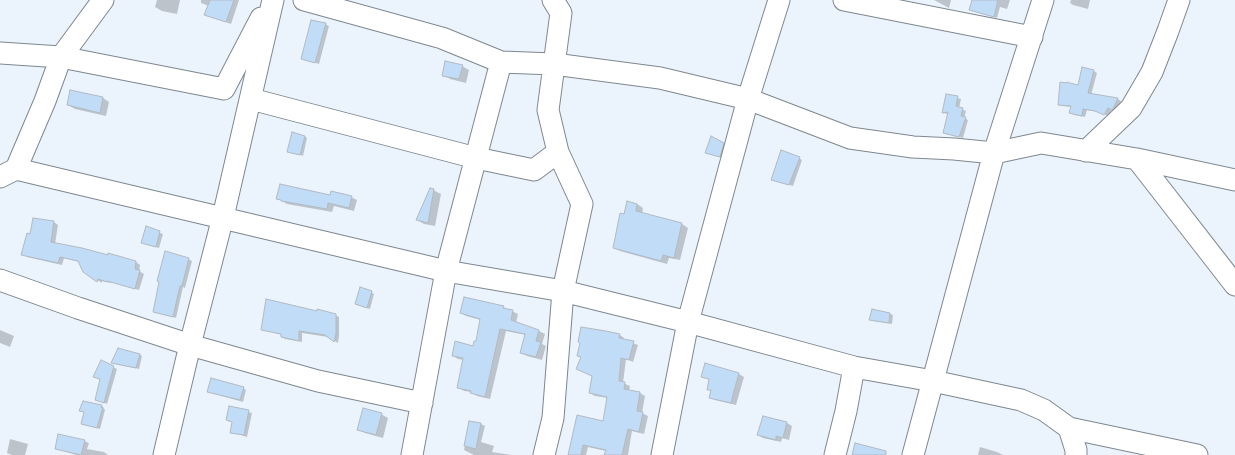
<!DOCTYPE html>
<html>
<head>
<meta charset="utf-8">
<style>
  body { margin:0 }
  canvas { display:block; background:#ebf4fd }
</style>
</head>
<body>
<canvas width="1235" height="455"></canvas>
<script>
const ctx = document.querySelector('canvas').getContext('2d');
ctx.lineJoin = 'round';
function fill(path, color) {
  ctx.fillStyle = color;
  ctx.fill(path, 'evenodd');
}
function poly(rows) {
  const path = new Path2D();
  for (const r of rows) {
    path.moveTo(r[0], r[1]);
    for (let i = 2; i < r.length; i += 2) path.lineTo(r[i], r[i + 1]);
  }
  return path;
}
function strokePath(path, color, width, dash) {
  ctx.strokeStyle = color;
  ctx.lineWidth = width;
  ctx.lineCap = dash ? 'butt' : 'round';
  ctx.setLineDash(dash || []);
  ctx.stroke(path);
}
const shadow = poly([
  [157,0,180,0,177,14,162,11,155,7],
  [201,0,239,0,231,24,211,17,209,6,201,3],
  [934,0,951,0,949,8],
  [973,0,1010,0,1007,9,1000,7,997,18,970,10],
  [1071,0,1090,0,1088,9,1073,5,1070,3],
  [325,24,329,26,319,64,303,59],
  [462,66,469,70,466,83,450,79,443,75],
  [1094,71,1097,73,1091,95,1118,99,1121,101,1116,110,1112,109,1108,116,1099,112,1087,110,1085,117,1074,115,1070,113,1072,107,1062,106,1059,104],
  [946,95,961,99,959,108,966,111,964,118,968,120,963,138,947,134,948,114,943,113],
  [103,98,109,102,106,116,75,109,68,105],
  [304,136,307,138,303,156,289,151],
  [711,137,727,145,723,158,707,153],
  [799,158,802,160,793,186,772,180],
  [431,189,441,194,435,226,424,224,417,220],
  [331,196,351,197,357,200,354,211,334,206,332,212,287,204,277,198],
  [628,202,637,204,643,208,642,214,682,224,688,228,680,260,669,258,667,264,620,251,614,248],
  [54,222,58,225,55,244,108,256,109,254,136,262,140,265,139,271,144,274,139,290,111,282,111,283,102,281,102,283,83,271,79,262,64,258,62,265,27,257,23,254,31,235],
  [146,228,163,234,159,248,145,244],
  [188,259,192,261,185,288,183,287,176,318,154,311],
  [371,292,374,294,370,309,356,304],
  [503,307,518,314,516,323,539,331,545,334,542,344,546,346,542,360,527,356,521,353,526,335,506,331,490,399,477,396,472,392,464,391,458,387,464,360,458,359,453,356,474,347,477,342,481,320,466,316,461,313],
  [317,312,335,315,339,317,339,336,338,343,328,337,302,333,302,342,285,339,282,337,282,335,262,329],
  [890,314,893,315,892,324,874,321,871,320],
  [0,330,14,336,10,347,0,343],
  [620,335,624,338,624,340,638,345,633,362,626,359,623,383,630,386,629,391,640,393,645,396,642,413,648,416,644,434,632,431,628,455,606,455,606,451,588,447,586,455,573,455,604,422,608,398,595,396,590,393,593,376,582,358,578,355],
  [139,354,142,356,139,369,116,364],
  [101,361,117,369,107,404,96,400,101,380,95,377],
  [706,364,739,374,744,377,736,405,715,400,710,398,712,391,708,389,710,380,702,376],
  [243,388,246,390,243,402,208,392],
  [102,406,105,410,100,429,82,424,85,413,80,411],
  [230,407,252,413,247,437,231,432,233,422],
  [381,414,388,418,383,438,365,433,358,429],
  [764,417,787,423,792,426,789,440,782,438,781,442,763,438,758,435],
  [470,422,481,424,485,426,481,442,494,446,492,452,512,455,474,455,464,450],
  [10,439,28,444,25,455,12,455,7,453],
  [84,441,89,443,87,449,104,452,108,455,76,455,56,448],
  [980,447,997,452,1003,455,978,455]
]);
const building = poly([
  [210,0,234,0,226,22,204,15,210,0],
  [972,0,998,0,994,17,969,10,972,0],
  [311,20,326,23,315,63,301,59,311,20],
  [445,61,463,65,459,79,442,76,445,61],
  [1082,67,1094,70,1088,93,1118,98,1113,109,1112,110,1108,108,1104,115,1095,111,1083,109,1082,116,1069,113,1071,106,1058,105,1060,82,1066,83,1066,82,1078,85,1082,67],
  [70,90,103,97,100,113,67,105,70,90],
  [946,94,958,96,956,106,963,108,961,116,966,117,959,137,943,133,948,112,942,113,946,94],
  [292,132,305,136,300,155,287,152,292,132],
  [711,136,724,143,720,157,705,153,711,136],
  [781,150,800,157,789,185,771,180,781,150],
  [280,184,330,195,331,191,352,196,349,208,328,203,327,209,281,201,281,200,276,199,280,184],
  [430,188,434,189,428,223,416,220,430,188],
  [627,201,637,204,636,211,682,223,674,258,663,255,661,261,613,248,620,213,624,214,627,201],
  [33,218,54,221,51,242,82,248,108,255,108,253,136,261,135,269,140,270,135,289,107,281,107,282,98,279,97,282,83,272,78,261,60,257,58,263,21,255,27,233,30,234,33,218],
  [146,226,160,231,156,247,141,243,146,226],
  [165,251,189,258,182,286,180,286,173,317,153,312,159,282,157,281,165,251],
  [360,287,372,291,367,308,355,304,360,287],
  [464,297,504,306,503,308,513,310,511,320,539,330,536,341,541,342,536,357,520,353,525,334,500,329,485,397,470,393,471,391,457,388,463,358,452,356,455,341,473,346,474,341,476,341,480,319,460,313,464,297],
  [266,299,317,311,317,309,336,314,336,334,334,342,325,335,299,331,299,341,281,337,281,334,261,330,266,299],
  [872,309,890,313,889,323,869,320,872,309],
  [581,327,606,331,620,334,619,338,634,341,629,360,621,358,619,381,625,382,624,389,640,392,637,411,643,412,639,432,628,429,622,455,604,455,606,450,583,445,581,455,568,455,577,415,603,421,607,397,589,393,592,376,576,369,581,357,577,356,580,343,578,342,581,327],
  [118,348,140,354,136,368,111,363,118,348],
  [101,360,114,366,104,403,95,400,100,379,93,377,101,360],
  [705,363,739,373,734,391,731,403,709,398,711,390,707,390,709,379,701,377,705,363],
  [211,378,244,387,240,400,207,392,211,378],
  [83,401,102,405,101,408,103,407,97,428,81,424,84,412,79,411,83,401],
  [229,406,249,410,244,435,230,433,232,422,226,420,229,406],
  [363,408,382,413,376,435,357,430,363,408],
  [763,416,787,422,783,438,776,436,776,440,757,435,763,416],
  [469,421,481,423,476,449,464,446,469,421],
  [58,434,85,440,81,455,55,449,58,434],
  [855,443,886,451,886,455,852,455,855,443]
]);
const minor = poly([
  [304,0,442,38,501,62,554,64,660,78,748,99,850,138,913,147,954,149,994,153,1041,143,1137,159,1235,180],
  [844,0,1032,37],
  [0,53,61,57,224,89,261,18],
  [251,99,476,158,534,170,558,152],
  [1086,151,1131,108,1152,72,1168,31,1179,0],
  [1137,159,1235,285],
  [16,169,45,101,61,57,103,0],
  [0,177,16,169,446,271,563,291,688,322,854,367,933,381,1021,400,1044,410,1069,428,1197,455],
  [0,280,78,308,190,345,318,381,422,403],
  [1069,428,1076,450,1076,455],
  [164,455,190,345,223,217,273,0],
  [412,455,446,271,501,62],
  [544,455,553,418,563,291,582,204,558,152,548,110,561,13,553,0],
  [662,455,688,322,748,99,779,0],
  [835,455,846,411,854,367],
  [913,455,994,153,1043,0]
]);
fill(shadow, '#0003');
fill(building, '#c1dcf6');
strokePath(building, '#b1bac2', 1);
strokePath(minor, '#7f878f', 23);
strokePath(minor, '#fff', 21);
</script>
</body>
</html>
